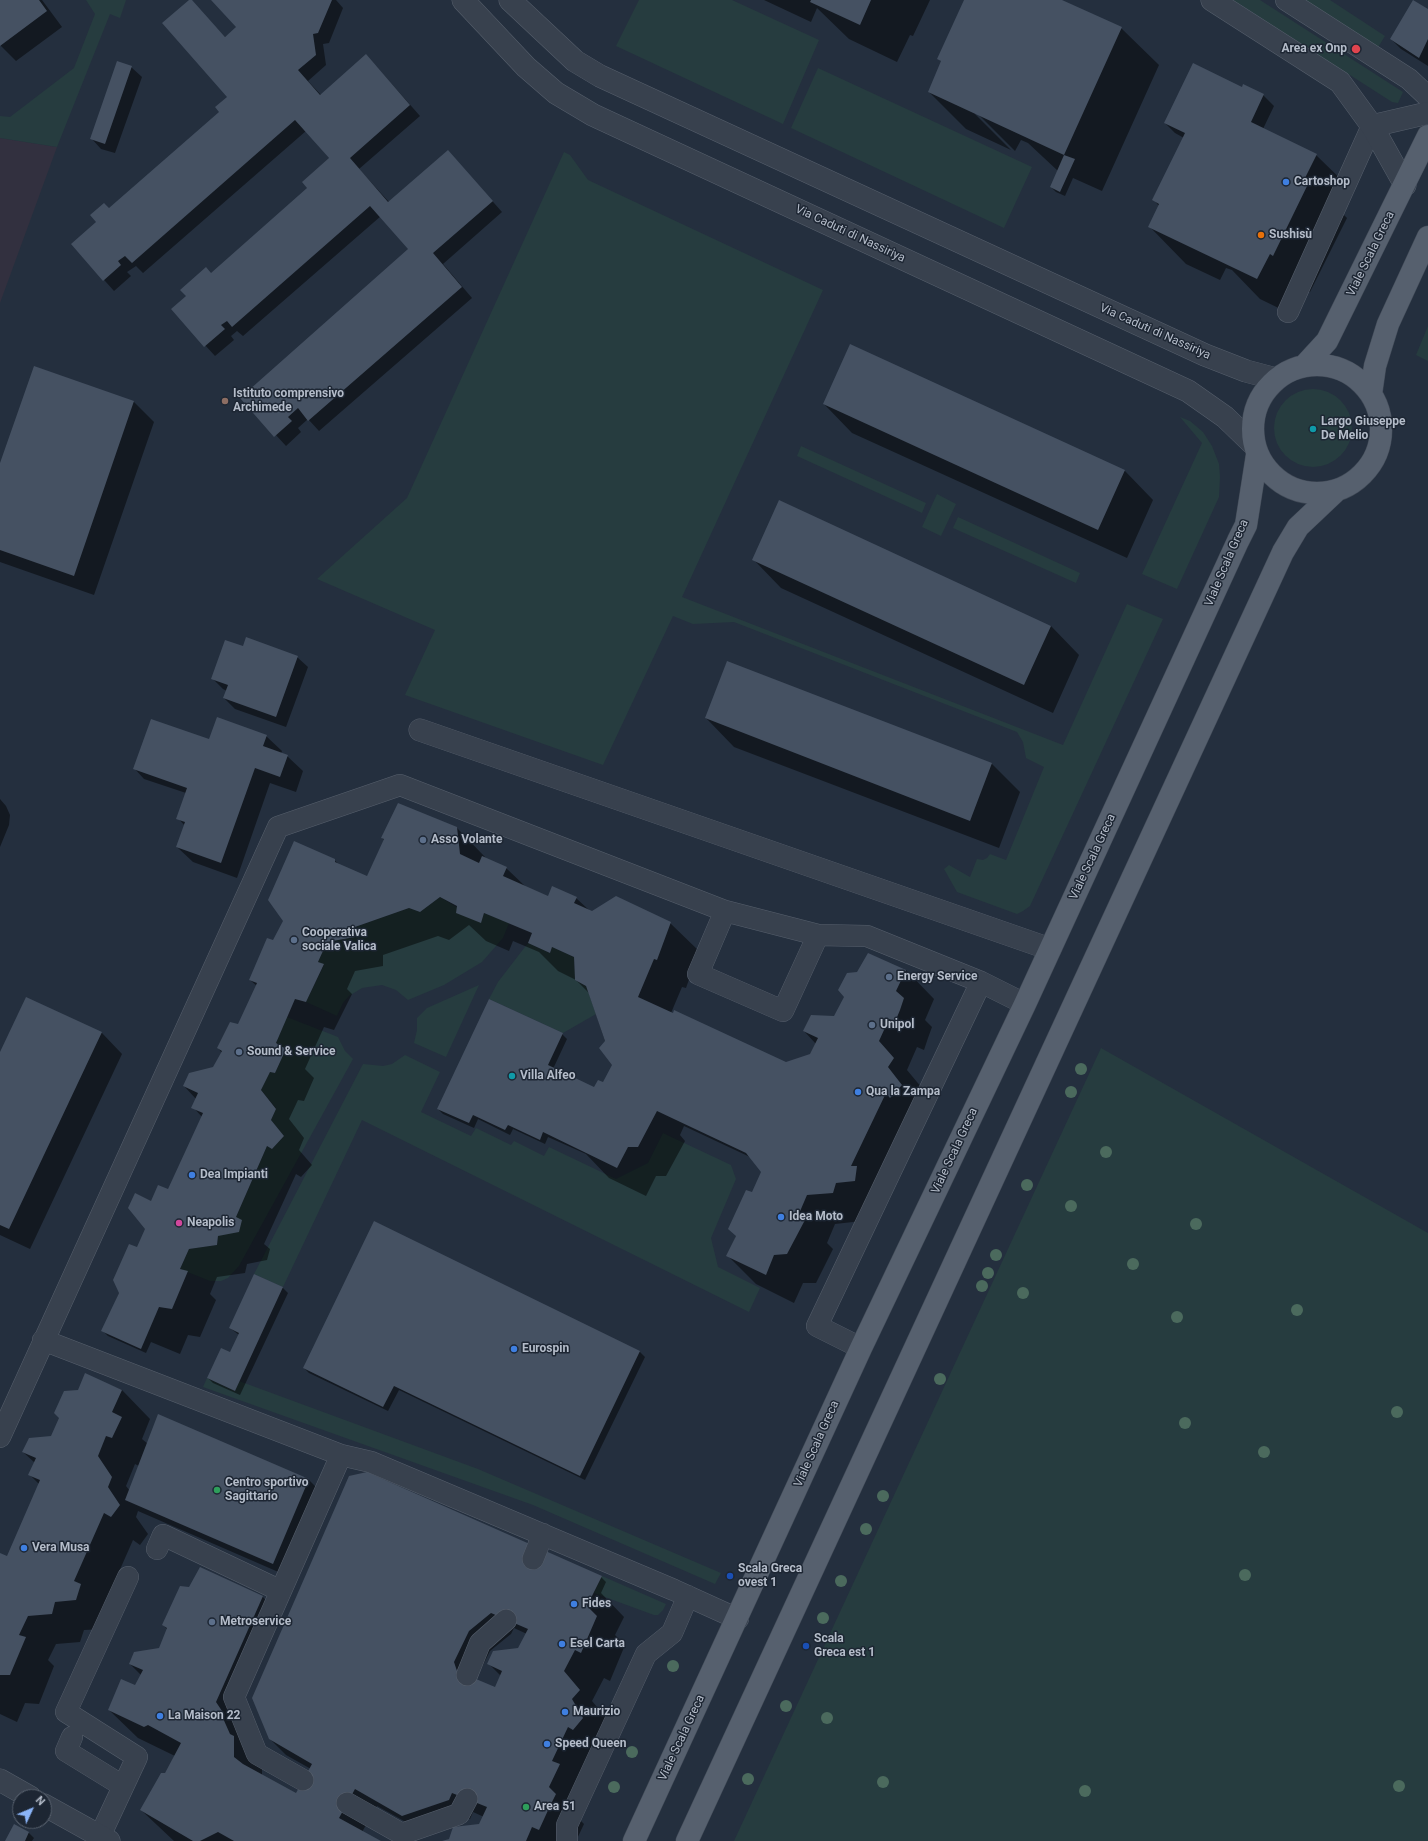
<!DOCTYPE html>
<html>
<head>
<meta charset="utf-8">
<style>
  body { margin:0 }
  #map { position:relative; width:1428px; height:1841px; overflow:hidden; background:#242f3e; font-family:Roboto,sans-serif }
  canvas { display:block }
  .north { position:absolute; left:12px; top:1789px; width:40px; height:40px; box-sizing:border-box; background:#1d2633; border:1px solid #59626f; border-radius:50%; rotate:46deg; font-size:11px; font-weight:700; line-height:16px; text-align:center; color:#b4bcc9 }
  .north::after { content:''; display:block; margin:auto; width:14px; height:18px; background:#8ab4f8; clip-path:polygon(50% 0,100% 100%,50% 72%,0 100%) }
</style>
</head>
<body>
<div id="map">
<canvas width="1428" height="1841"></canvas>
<div class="north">N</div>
</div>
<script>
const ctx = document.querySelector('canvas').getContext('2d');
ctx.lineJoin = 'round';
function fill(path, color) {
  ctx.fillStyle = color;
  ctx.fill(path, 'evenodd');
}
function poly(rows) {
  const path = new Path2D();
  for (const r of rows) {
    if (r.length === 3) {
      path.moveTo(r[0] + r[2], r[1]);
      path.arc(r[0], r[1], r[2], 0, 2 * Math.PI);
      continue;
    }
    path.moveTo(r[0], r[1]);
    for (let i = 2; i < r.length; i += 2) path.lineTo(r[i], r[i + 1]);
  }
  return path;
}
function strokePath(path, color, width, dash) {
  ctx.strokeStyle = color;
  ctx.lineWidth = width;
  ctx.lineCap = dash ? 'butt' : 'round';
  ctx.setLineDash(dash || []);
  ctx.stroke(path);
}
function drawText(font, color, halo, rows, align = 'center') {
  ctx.font = font + ' Roboto,sans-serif';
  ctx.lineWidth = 3;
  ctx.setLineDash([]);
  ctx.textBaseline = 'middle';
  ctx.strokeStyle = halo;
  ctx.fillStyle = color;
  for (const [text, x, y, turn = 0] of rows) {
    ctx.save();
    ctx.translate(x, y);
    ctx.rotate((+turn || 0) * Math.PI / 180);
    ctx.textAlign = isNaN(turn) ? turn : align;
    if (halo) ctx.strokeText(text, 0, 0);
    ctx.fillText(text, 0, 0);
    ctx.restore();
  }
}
const medical = poly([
  [0,138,57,147,0,303]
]);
const green = poly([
  [86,0,126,0,120,18,110,14,57,147,0,138,0,116,10,117,74,68,95,14],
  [639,0,732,0,819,40,783,124,616,46],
  [1233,0,1260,0,1403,92,1398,103,1392,102],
  [1301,0,1330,0,1385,36,1377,49],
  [818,68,1032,167,1004,228,791,128],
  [564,152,570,155,588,180,823,290,682,597,1063,745,1127,604,1163,619,1030,906,1023,911,1017,914,957,892,944,869,949,865,970,877,977,859,983,860,987,858,990,854,1006,860,1044,767,1026,758,1023,742,1017,732,734,622,693,624,673,616,603,765,405,695,435,630,317,579,407,498],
  [1428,326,1428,361,1416,355],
  [1313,428,39],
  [1180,417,1190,421,1203,432,1212,446,1219,464,1220,477,1219,497,1177,589,1142,574,1202,443],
  [801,446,926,503,922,513,797,456],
  [937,494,956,504,941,536,922,527],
  [958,517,1080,573,1076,583,953,528],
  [440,897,481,922,484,913,509,923,503,938,482,962,444,985,408,1000,396,990,382,985,362,988,349,996,343,1003,337,1016,306,1002,324,965,318,962,327,942,355,937,355,927,409,908,420,912],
  [528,943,550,953,552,947,574,957,575,980,586,986,596,1014,563,1033,489,999,498,982],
  [479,985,446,1057,414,1043,417,1030,417,1018,427,1008],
  [287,1017,338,1037,345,1051,353,1059,239,1266,228,1278,221,1281,210,1281,180,1269,189,1249,217,1245,218,1236,236,1217,267,1146,272,1149,284,1136,271,1120,276,1108,261,1090,270,1072,275,1073,286,1049,276,1043],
  [1101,1048,1428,1233,1428,1841,734,1841],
  [405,1055,440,1072,421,1112,471,1136,476,1128,511,1145,514,1141,544,1156,549,1147,616,1179,648,1163,663,1133,731,1165,736,1179,711,1238,718,1267,760,1288,749,1312,362,1120,283,1287,254,1274,363,1064,383,1066,392,1064],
  [207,1378,235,1391,239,1381,478,1469,721,1573,715,1584,533,1505,203,1387],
  [602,1576,666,1604,663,1610,658,1615,654,1615,594,1593]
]);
const shadow = poly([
  [0,0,42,0,62,27,16,61,0,45],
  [190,0,225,37,238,27,213,0,336,0,343,8,329,43,323,44,326,65,308,81,321,95,376,66,420,116,359,169,389,202,448,151,502,212,443,264,472,298,319,431,308,419,298,428,301,432,286,446,242,398,410,250,381,216,243,336,237,331,231,336,234,340,215,356,172,309,309,188,330,159,306,131,143,273,136,266,127,272,131,276,114,291,72,244,98,222,109,209,220,112,228,97],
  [764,0,930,0,913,36,910,35,897,62,849,39,817,8,811,22],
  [965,0,1060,0,1121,28,1159,65,1102,191,1073,178,1065,196,1056,192,1051,187,1058,171,1028,143,1021,140,1015,151,978,114,975,114,1011,150,966,129,929,92,942,62,938,58],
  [1428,10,1428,66,1401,49,1391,39],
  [131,67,142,77,115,153,101,149,91,138],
  [1244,86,1263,95,1274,106,1263,129,1316,155,1354,192,1343,214,1347,218,1310,292,1307,291,1295,316,1260,299,1232,270,1226,268,1220,280,1186,264,1149,226,1159,206,1153,199,1184,138,1175,133,1165,123,1242,88],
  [850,345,1125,471,1153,500,1127,558,852,433,824,404],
  [35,367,134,402,154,422,94,595,0,562,0,466],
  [753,559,1051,626,1079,655,1053,713,781,588],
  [243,647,297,657,308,667,286,727,235,709,224,698,227,691,223,689,213,679],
  [727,662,992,764,1020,792,999,848,734,747,706,718],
  [266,736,282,751,281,754,287,756,303,771,296,792,270,783,237,878,193,862,177,847,185,826,178,818,186,793,144,779,134,768,210,741],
  [0,799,6,806,10,815,9,825,0,847],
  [457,828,485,857,486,859,506,868,526,887,548,897,576,898,590,911,670,923,699,951,686,988,682,987,671,1013,786,1063,811,1055,816,1044,804,1031,834,1017,906,970,934,999,925,1020,932,1027,928,1038,924,1050,917,1047,907,1070,922,1088,916,1097,930,1114,919,1126,862,1221,835,1224,827,1243,833,1249,816,1283,803,1283,794,1303,756,1284,728,1256,762,1172,750,1157,684,1126,680,1135,685,1141,666,1176,656,1176,646,1196,609,1178,586,1154,548,1137,545,1144,513,1129,510,1135,478,1119,474,1128,443,1114,438,1109,562,1034,567,1039,553,1069,594,1088,604,1084,613,1065,589,993,576,980,558,971,539,952,513,941,509,951,486,941,469,925,449,940,438,936,383,955,383,966,355,971,347,989,352,994,334,1030,324,1027,305,1069,314,1078,304,1101,298,1100,289,1119,304,1138,299,1150,312,1165,301,1177,296,1174,264,1244,270,1249,267,1260,247,1264,245,1273,217,1277,210,1294,216,1300,200,1337,188,1335,180,1354,151,1342,146,1353,108,1336,103,1331,146,1229,151,1202,169,1190,202,1117,193,1107,196,1099,184,1086,214,1068,222,1053,218,1048,239,1026,257,986,250,980,274,941,334,860,340,865,367,877,384,840,382,838],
  [26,998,102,1033,122,1054,30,1249,0,1235,0,1054],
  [374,1223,640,1352,645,1357,585,1480,399,1390,388,1411,309,1373,304,1368],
  [255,1275,283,1288,288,1293,240,1395,213,1383,208,1378,230,1353,239,1335,230,1328],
  [85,1375,122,1390,150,1419,142,1439,148,1444,309,1480,319,1490,283,1574,138,1511,136,1517,148,1534,140,1545,133,1540,103,1608,105,1629,84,1630,80,1642,56,1644,48,1660,54,1666,39,1704,25,1703,17,1722,0,1714,0,1554,8,1557,39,1484,30,1475,35,1463,23,1452,52,1436,79,1391],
  [135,1464,139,1466,130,1491,126,1486],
  [350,1477,601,1577,606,1582,601,1593,624,1617,615,1635,625,1645,610,1681,604,1678,592,1701,608,1720,600,1728,611,1747,576,1816,584,1824,576,1841,445,1841,480,1825,484,1817,473,1812,470,1819,454,1812,413,1826,377,1806,362,1832,379,1841,174,1841,141,1810,165,1774,175,1756,138,1738,109,1710,136,1687,141,1675,130,1664,160,1649,168,1630,163,1625,262,1596,272,1607,232,1698,262,1765,262,1776,296,1795,311,1769,286,1755,270,1739],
  [514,1628,527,1634,518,1649,488,1663,501,1676,500,1691,475,1681,490,1651,511,1634],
  [14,1825,29,1833,34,1838,32,1841,6,1841]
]);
const building = poly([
  [0,0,39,0,47,11,0,46],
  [189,0,192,0,225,37,236,27,211,0,332,0,318,33,313,34,316,55,298,70,320,95,366,54,410,105,350,158,388,202,448,150,493,201,433,253,462,287,308,421,298,408,288,417,292,421,274,437,240,398,408,249,370,206,232,327,227,321,221,325,225,329,204,347,171,309,186,296,180,290,206,267,211,273,307,188,302,182,329,158,295,120,132,263,125,256,118,261,121,265,103,281,71,244,96,222,90,215,104,203,109,208,219,112,215,107,227,97,162,23],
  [811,0,871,0,860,25,810,2],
  [964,0,1062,0,1122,27,1064,155,928,92,941,61,937,59],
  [1413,0,1428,9,1428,39,1419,58,1390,39],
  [117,61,132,66,105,144,90,139],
  [1193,63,1242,87,1243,84,1264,94,1251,122,1317,154,1305,178,1310,180,1273,256,1270,254,1257,279,1148,227,1159,204,1152,200,1185,133,1164,123],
  [1064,155,1075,159,1060,192,1050,187],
  [850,344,1125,470,1098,530,823,404],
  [34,366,134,401,74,576,0,550,0,463],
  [779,500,1051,626,1024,685,752,560],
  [246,637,298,656,276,717,223,698,228,685,211,679,225,640,243,646],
  [727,661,992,763,970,821,705,718],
  [217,717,267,735,263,746,288,755,280,777,255,768,221,863,176,847,185,822,176,819,187,788,133,769,151,719,209,739],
  [398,803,457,827,460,854,479,863,482,856,507,867,503,876,548,896,552,886,577,897,574,903,592,911,616,896,671,922,657,960,654,959,638,997,673,1013,674,1010,786,1062,810,1054,818,1038,803,1031,811,1015,834,1016,844,997,838,990,847,973,857,972,868,953,906,970,896,991,904,998,900,1010,895,1022,889,1019,879,1041,894,1058,888,1067,902,1085,890,1098,886,1093,851,1166,857,1166,855,1181,836,1183,833,1193,807,1195,798,1216,805,1220,787,1254,774,1255,766,1275,726,1256,736,1236,728,1229,746,1190,752,1192,761,1172,746,1153,657,1111,638,1147,628,1147,617,1168,543,1132,540,1140,508,1125,505,1130,473,1115,469,1123,437,1109,489,999,563,1033,548,1065,594,1087,598,1080,603,1082,612,1065,599,1048,605,1041,586,986,575,980,574,957,552,947,550,953,528,943,532,933,484,913,481,923,456,913,457,906,440,897,420,912,409,908,355,927,355,937,327,942,318,962,324,964,306,1002,295,999,276,1043,286,1049,275,1073,270,1072,261,1090,276,1109,271,1120,284,1136,272,1149,267,1146,236,1217,242,1220,239,1232,218,1236,217,1245,189,1249,180,1269,188,1271,172,1309,159,1307,141,1349,101,1331,119,1293,113,1280,129,1244,137,1247,145,1229,128,1208,135,1193,151,1201,158,1185,168,1189,203,1113,191,1108,198,1093,183,1086,189,1073,213,1067,222,1051,217,1048,230,1022,238,1024,257,983,249,980,267,938,273,940,283,921,268,900,294,841,335,859,335,862,367,876,384,839,381,838],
  [26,997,102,1032,9,1229,0,1225,0,1052],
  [374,1221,640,1351,580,1476,394,1386,383,1407,303,1368],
  [254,1274,283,1287,235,1391,207,1378,221,1348,230,1352,239,1333,229,1328],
  [85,1373,122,1390,112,1412,122,1417,112,1438,106,1436,98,1456,112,1477,108,1487,120,1505,111,1517,104,1513,74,1581,81,1584,76,1600,55,1602,52,1614,28,1616,19,1635,26,1637,10,1675,0,1675,0,1553,7,1556,40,1480,28,1475,36,1458,22,1452,29,1438,51,1436,59,1418,54,1413,64,1391,78,1390],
  [158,1414,309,1479,273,1564,125,1500],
  [367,1472,602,1576,587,1606,597,1616,581,1653,575,1650,564,1671,580,1690,572,1699,583,1718,573,1730,568,1727,552,1761,560,1764,549,1787,556,1794,550,1806,539,1830,532,1827,526,1841,442,1841,449,1839,453,1827,479,1824,487,1807,452,1793,449,1800,402,1816,355,1789,339,1818,381,1841,234,1841,218,1832,200,1841,193,1841,140,1810,161,1773,165,1773,181,1743,148,1725,144,1727,108,1710,121,1679,135,1685,143,1670,129,1664,134,1652,159,1648,167,1628,162,1625,180,1586,189,1587,200,1567,263,1596,216,1702,224,1714,222,1716,230,1734,234,1736,234,1757,243,1764,296,1793,312,1764,269,1739,252,1698,349,1476],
  [491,1613,528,1629,518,1648,493,1651,487,1664,502,1671,495,1687,457,1671,454,1662,469,1631],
  [14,1824,29,1832,25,1841,5,1841]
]);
const service = poly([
  [1286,0,1409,79,1428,97],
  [1288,312,1372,126],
  [725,911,698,974,783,1011,818,935],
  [43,1340,341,1455,371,1462,674,1590,738,1619],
  [861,1348,817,1326,981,982,1025,1004],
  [0,1437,278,827,400,785,725,911,818,935,867,936,981,982],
  [157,1549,163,1535,281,1591],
  [533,1559,543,1534],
  [467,1675,480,1643,506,1620],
  [72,1737,66,1751,123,1786],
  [303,1780,257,1754,234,1697,341,1455],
  [347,1803,402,1834,459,1814,467,1799],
  [100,1836,137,1757,66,1712,128,1577],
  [567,1841,567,1825,646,1654,672,1633,688,1596]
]);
const minor = poly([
  [463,0,526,67,556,93,593,115,1188,391,1225,417,1254,445],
  [510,0,575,61,600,76,1205,355,1246,371,1276,379],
  [1212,0,1340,82,1372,126,1405,185],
  [1372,126,1428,113],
  [420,730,1050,949],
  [0,1780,30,1797],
  [44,1805,109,1841]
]);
const primary = poly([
  [1317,429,64],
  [1304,366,1327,341,1428,136],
  [1371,394,1375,366,1388,324,1428,237],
  [634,1841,861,1348,1025,1004,1238,541,1246,525,1257,455],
  [687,1841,1283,552,1298,527,1335,492]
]);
const trees = [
  [1081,1069],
  [1071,1092],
  [1106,1152],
  [1027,1185],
  [1071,1206],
  [1196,1224],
  [996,1255],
  [1133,1264],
  [988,1273],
  [982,1286],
  [1023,1293],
  [1297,1310],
  [1177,1317],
  [940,1379],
  [1397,1412],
  [1185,1423],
  [1264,1452],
  [883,1496],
  [866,1529],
  [1245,1575],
  [841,1581],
  [823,1618],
  [673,1666],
  [786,1706],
  [827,1718],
  [632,1752],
  [748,1779],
  [883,1782],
  [1399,1786],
  [614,1787],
  [1085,1791]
];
const markers = [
  [1356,49,5,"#e0444e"],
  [1286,182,4,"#3f7fe0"],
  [1261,235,4,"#e8710a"],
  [225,401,4,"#8d6e63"],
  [1313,429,4,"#0f9aa8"],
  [423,840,4,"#5c6f8a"],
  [294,940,4,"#5c6f8a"],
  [889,977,4,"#5c6f8a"],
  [872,1025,4,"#5c6f8a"],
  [239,1052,4,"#5c6f8a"],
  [512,1076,4,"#0f9aa8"],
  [858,1092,4,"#3f7fe0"],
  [192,1175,4,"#3f7fe0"],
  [781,1217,4,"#3f7fe0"],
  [179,1223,4,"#d1479c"],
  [514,1349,4,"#3f7fe0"],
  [217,1490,4,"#2e9e5b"],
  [24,1548,4,"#3f7fe0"],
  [730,1576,4,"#1a4fb4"],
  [574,1604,4,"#3f7fe0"],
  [212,1622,4,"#5c6f8a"],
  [562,1644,4,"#3f7fe0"],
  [806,1646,4,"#1a4fb4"],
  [565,1712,4,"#3f7fe0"],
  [160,1716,4,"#3f7fe0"],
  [547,1744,4,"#3f7fe0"],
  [526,1807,4,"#2e9e5b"]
];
const poiNames = [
  ["Area ex Onp",1347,49,"right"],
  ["Cartoshop",1294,182],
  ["Sushisù",1269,235],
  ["Istituto comprensivo",233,394],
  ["Archimede",233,408],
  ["Largo Giuseppe",1321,422],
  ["De Melio",1321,436],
  ["Asso Volante",431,840],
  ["Cooperativa",302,933],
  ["sociale Valica",302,947],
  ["Energy Service",897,977],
  ["Unipol",880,1025],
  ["Sound & Service",247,1052],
  ["Villa Alfeo",520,1076],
  ["Qua la Zampa",866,1092],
  ["Dea Impianti",200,1175],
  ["Idea Moto",789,1217],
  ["Neapolis",187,1223],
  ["Eurospin",522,1349],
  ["Centro sportivo",225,1483],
  ["Sagittario",225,1497],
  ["Vera Musa",32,1548],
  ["Scala Greca",738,1569],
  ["ovest 1",738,1583],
  ["Fides",582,1604],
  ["Metroservice",220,1622],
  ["Scala",814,1639],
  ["Greca est 1",814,1653],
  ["Esel Carta",570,1644],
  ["Maurizio",573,1712],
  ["La Maison 22",168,1716],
  ["Speed Queen",555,1744],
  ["Area 51",534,1807]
];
const streetNames = [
  ["Via Caduti di Nassiriya",850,234,25],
  ["Viale Scala Greca",1371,254,-64],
  ["Via Caduti di Nassiriya",1155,332,24],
  ["Viale Scala Greca",1227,563,-67],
  ["Viale Scala Greca",1093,857,-65],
  ["Viale Scala Greca",955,1151,-65],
  ["Viale Scala Greca",817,1444,-66],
  ["Viale Scala Greca",682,1738,-65]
];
fill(medical, '#32303f');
fill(green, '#263c3f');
fill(shadow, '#0007');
fill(building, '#455162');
strokePath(service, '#565f6c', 22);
strokePath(minor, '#565f6c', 23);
strokePath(primary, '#414a57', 23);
strokePath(service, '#38414e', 21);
strokePath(minor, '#38414e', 22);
strokePath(primary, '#56606e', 22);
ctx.fillStyle = '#4b6a5d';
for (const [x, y] of trees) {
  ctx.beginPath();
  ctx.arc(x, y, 6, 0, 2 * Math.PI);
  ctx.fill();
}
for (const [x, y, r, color] of markers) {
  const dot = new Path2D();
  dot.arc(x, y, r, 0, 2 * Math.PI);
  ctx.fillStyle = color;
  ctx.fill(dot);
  strokePath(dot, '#1d2633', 1.5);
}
drawText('bold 12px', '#b4bcc9', '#1d2633', poiNames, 'left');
drawText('12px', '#b4bcc9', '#1d2633', streetNames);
</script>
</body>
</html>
